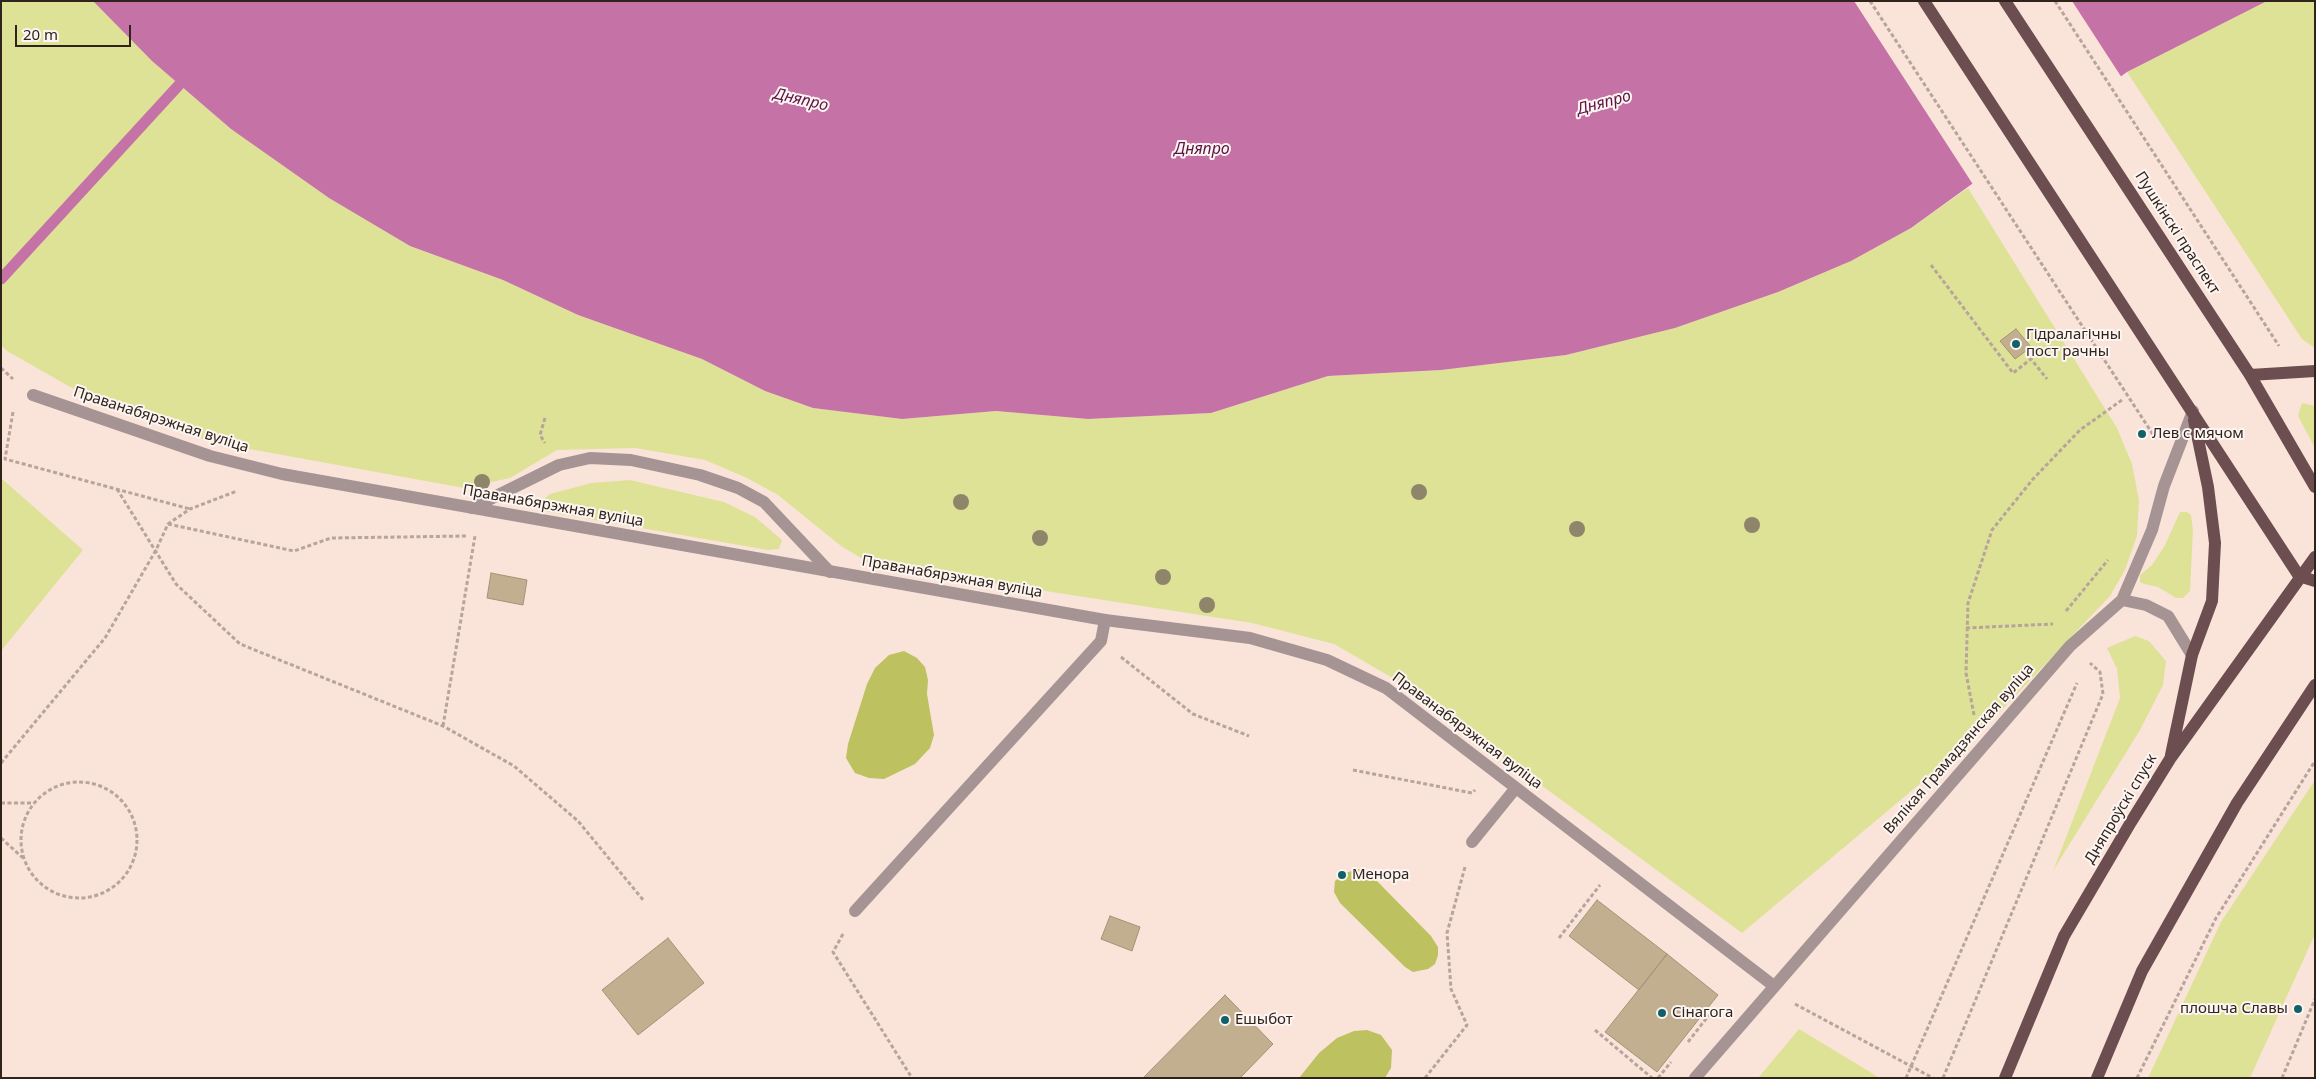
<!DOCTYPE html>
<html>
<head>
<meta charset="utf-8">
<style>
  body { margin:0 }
  #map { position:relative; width:2316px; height:1079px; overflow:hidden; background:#fae4da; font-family:"Noto Sans",sans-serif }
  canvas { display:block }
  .frame { position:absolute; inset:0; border:2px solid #30231c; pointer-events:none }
  .scale { position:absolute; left:15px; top:25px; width:116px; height:22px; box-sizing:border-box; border:2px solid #30231c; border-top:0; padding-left:6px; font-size:15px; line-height:18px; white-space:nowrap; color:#30231c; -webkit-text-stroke:4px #fcf5f1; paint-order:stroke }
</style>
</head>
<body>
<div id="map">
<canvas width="2316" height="1079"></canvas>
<div class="frame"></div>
<div class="scale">20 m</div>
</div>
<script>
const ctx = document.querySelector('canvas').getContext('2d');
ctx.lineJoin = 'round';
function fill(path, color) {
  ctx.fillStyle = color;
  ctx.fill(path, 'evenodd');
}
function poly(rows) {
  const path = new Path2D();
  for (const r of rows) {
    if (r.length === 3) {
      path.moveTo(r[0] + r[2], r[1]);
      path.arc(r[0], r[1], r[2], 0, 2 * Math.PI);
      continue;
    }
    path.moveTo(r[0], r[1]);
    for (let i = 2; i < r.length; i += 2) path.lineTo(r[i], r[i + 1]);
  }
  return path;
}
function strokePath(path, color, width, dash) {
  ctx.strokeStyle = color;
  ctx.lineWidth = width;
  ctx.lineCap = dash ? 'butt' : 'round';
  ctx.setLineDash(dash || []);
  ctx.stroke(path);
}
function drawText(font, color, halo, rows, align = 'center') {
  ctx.font = font + ' "Noto Sans",sans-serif';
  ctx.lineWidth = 4;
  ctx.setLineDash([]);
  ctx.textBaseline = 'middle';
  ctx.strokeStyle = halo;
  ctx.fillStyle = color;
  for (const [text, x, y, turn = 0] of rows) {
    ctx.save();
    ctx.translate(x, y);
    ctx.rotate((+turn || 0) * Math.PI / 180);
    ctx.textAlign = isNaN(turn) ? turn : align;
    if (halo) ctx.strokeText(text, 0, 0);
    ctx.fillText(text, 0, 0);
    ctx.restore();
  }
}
const green = poly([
  [1,1,93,1,152,61,231,129,329,198,410,246,503,280,578,315,702,359,765,391,813,408,902,419,996,411,1088,419,1211,413,1328,376,1441,370,1566,355,1675,328,1778,292,1851,261,1911,228,1968,188,2117,428,2132,464,2139,500,2137,536,2125,570,2110,596,1978,735,1742,933,1408,687,1334,644,1252,623,871,564,841,546,778,495,747,478,705,460,635,448,557,450,510,478,464,488,211,442,79,392,7,351,1,345],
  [2267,1,2315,1,2315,348,2302,339,2127,72],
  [2302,403,2315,406,2315,448,2298,416],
  [1,478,83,550,1,651],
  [630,480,724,502,755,517,782,540,779,549,768,550,543,511,542,501,550,494,591,483],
  [2180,512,2187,512,2191,515,2193,530,2190,591,2183,598,2176,598,2158,587,2144,584,2140,582,2140,575,2152,565,2165,545],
  [2135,636,2149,641,2166,661,2163,685,2140,730,2053,871,2120,698,2117,669,2107,648],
  [2315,780,2315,934,2250,1078,2148,1078,2221,922],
  [1799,1029,1880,1078,1758,1078]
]);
const forest = poly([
  [904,651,917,658,925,667,928,680,927,694,934,735,930,748,915,764,884,779,869,778,855,773,846,758,848,744,867,684,875,668,889,655],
  [1359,869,1373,877,1431,936,1438,947,1438,955,1435,964,1428,969,1413,972,1405,967,1340,903,1334,892,1335,881,1345,873],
  [1367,1030,1381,1035,1392,1050,1391,1068,1385,1078,1299,1078,1319,1053,1337,1038,1354,1031]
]);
const water = poly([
  [93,1,2267,1,2127,72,1911,228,1851,261,1778,292,1675,328,1566,355,1441,370,1328,376,1211,413,1088,419,996,411,902,419,813,408,765,391,702,359,578,315,503,280,410,246,329,198,231,129,152,61]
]);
const pier = poly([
  [1854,1,2072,1,2122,78,1974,186]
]);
const stream = poly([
  [1,279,189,74]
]);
const building = poly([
  [2016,329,2031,347,2015,359,2000,341,2016,329],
  [491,573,527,580,523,605,487,598,491,573],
  [1597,900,1667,954,1639,990,1569,936,1597,900],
  [1110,916,1140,927,1132,951,1101,939,1110,916],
  [668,938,704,983,638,1035,602,990,668,938],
  [1667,954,1718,995,1657,1072,1605,1032,1667,954],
  [1225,995,1273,1044,1240,1078,1143,1078,1225,995]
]);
const path = poly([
  [1870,1,2154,436],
  [2055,1,2279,346],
  [1931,265,2013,373,2031,359,2047,379],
  [1,368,13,379],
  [13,412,5,459,190,509],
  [545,418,540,435,545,443],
  [117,489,176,584,240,644,443,726,514,766,578,821,644,901],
  [168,524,294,551,331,538,467,536],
  [2066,611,2108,560],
  [1966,628,2053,624],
  [1121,657,1193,714,1249,736],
  [1974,715,1966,673,1968,603,1992,530,2033,479,2080,430,2122,400],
  [443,726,475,536],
  [1,763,105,638,156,550,168,524,190,509,237,491],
  [1353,770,1472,793,1475,790],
  [79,840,58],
  [1,803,33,803],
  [1,838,23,858],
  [843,934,833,952,912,1078],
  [1559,938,1600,885],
  [1795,1004,1933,1078],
  [1595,1030,1652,1078],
  [1688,1042,1709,1015,1715,1012],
  [1425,1078,1467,1025,1451,989,1447,933,1465,867],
  [1658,1078,1671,1062],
  [1906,1078,2077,683],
  [1943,1078,2103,694,2100,672,2090,663],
  [2137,1078,2216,918,2315,761],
  [2282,1078,2315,999]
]);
const lane = poly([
  [472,508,559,465,590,458,631,460,700,475,738,488,764,502,830,572],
  [1472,842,1515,789],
  [855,911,1101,641,1105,620]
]);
const street = poly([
  [33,395,210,456,282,474,1105,620,1250,638,1327,660,1386,688,1774,986],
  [2122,600,2146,605,2168,616,2192,655],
  [1695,1078,2070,646,2122,600,2152,530,2164,486,2193,411]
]);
const primary = poly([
  [1924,1,2299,576,2315,581],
  [2005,1,2250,375,2315,487],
  [2250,375,2315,371],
  [2171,755,2192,655,2212,601,2215,543,2208,487,2194,420],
  [2005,1078,2064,936,2131,822,2170,759,2315,557],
  [2097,1078,2142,971,2237,803,2315,685]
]);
const trees = [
  [482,482],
  [1419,492],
  [961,502],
  [1752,525],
  [1577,529],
  [1040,538],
  [1163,577],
  [1207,605]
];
const markers = [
  [2016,344,5,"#12616a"],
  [2142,434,5,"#12616a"],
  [1342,875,5,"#12616a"],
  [2298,1009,5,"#12616a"],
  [1662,1013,5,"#12616a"],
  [1225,1020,5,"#12616a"]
];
const streetNames = [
  ["Пушкінскі праспект",2177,233,57],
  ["Праванабярэжная вуліца",161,420,18],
  ["Праванабярэжная вуліца",553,506,10],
  ["Праванабярэжная вуліца",952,577,10],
  ["Праванабярэжная вуліца",1467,731,37],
  ["Вялікая Грамадзянская вуліца",1959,749,-49],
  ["Дняпроўскі спуск",2121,809,-59]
];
const poiNames = [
  ["Гідралагічны",2026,335],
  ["пост рачны",2026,352],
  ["Лев с мячом",2152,434],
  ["Менора",1352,875],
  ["плошча Славы",2288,1009,"right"],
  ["Сінагога",1672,1013],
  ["Ешыбот",1235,1020]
];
const waterNames = [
  ["Дняпро",801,100,13],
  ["Дняпро",1604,103,-15],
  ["Дняпро",1202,149]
];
fill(green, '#dee296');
fill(forest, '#bdc15f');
fill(water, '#c573a6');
fill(pier, '#fae4da');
strokePath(stream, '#c573a6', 11);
fill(building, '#c2af90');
strokePath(building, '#a59275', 1);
strokePath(path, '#b7a49b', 3, [4, 2.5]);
strokePath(lane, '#a69494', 12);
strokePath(street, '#a69494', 12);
strokePath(primary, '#6c4e50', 12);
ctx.fillStyle = '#8f856a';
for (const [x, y] of trees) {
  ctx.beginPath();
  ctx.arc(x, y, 8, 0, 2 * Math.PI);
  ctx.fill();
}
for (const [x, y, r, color] of markers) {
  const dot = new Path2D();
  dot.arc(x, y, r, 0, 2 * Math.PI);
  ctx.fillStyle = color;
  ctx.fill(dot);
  strokePath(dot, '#fcf5f1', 2);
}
drawText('15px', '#30231c', '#fcf5f1', streetNames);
drawText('15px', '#30231c', '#fcf5f1', poiNames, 'left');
drawText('italic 16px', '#5e1447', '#fcf5f1', waterNames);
</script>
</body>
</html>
